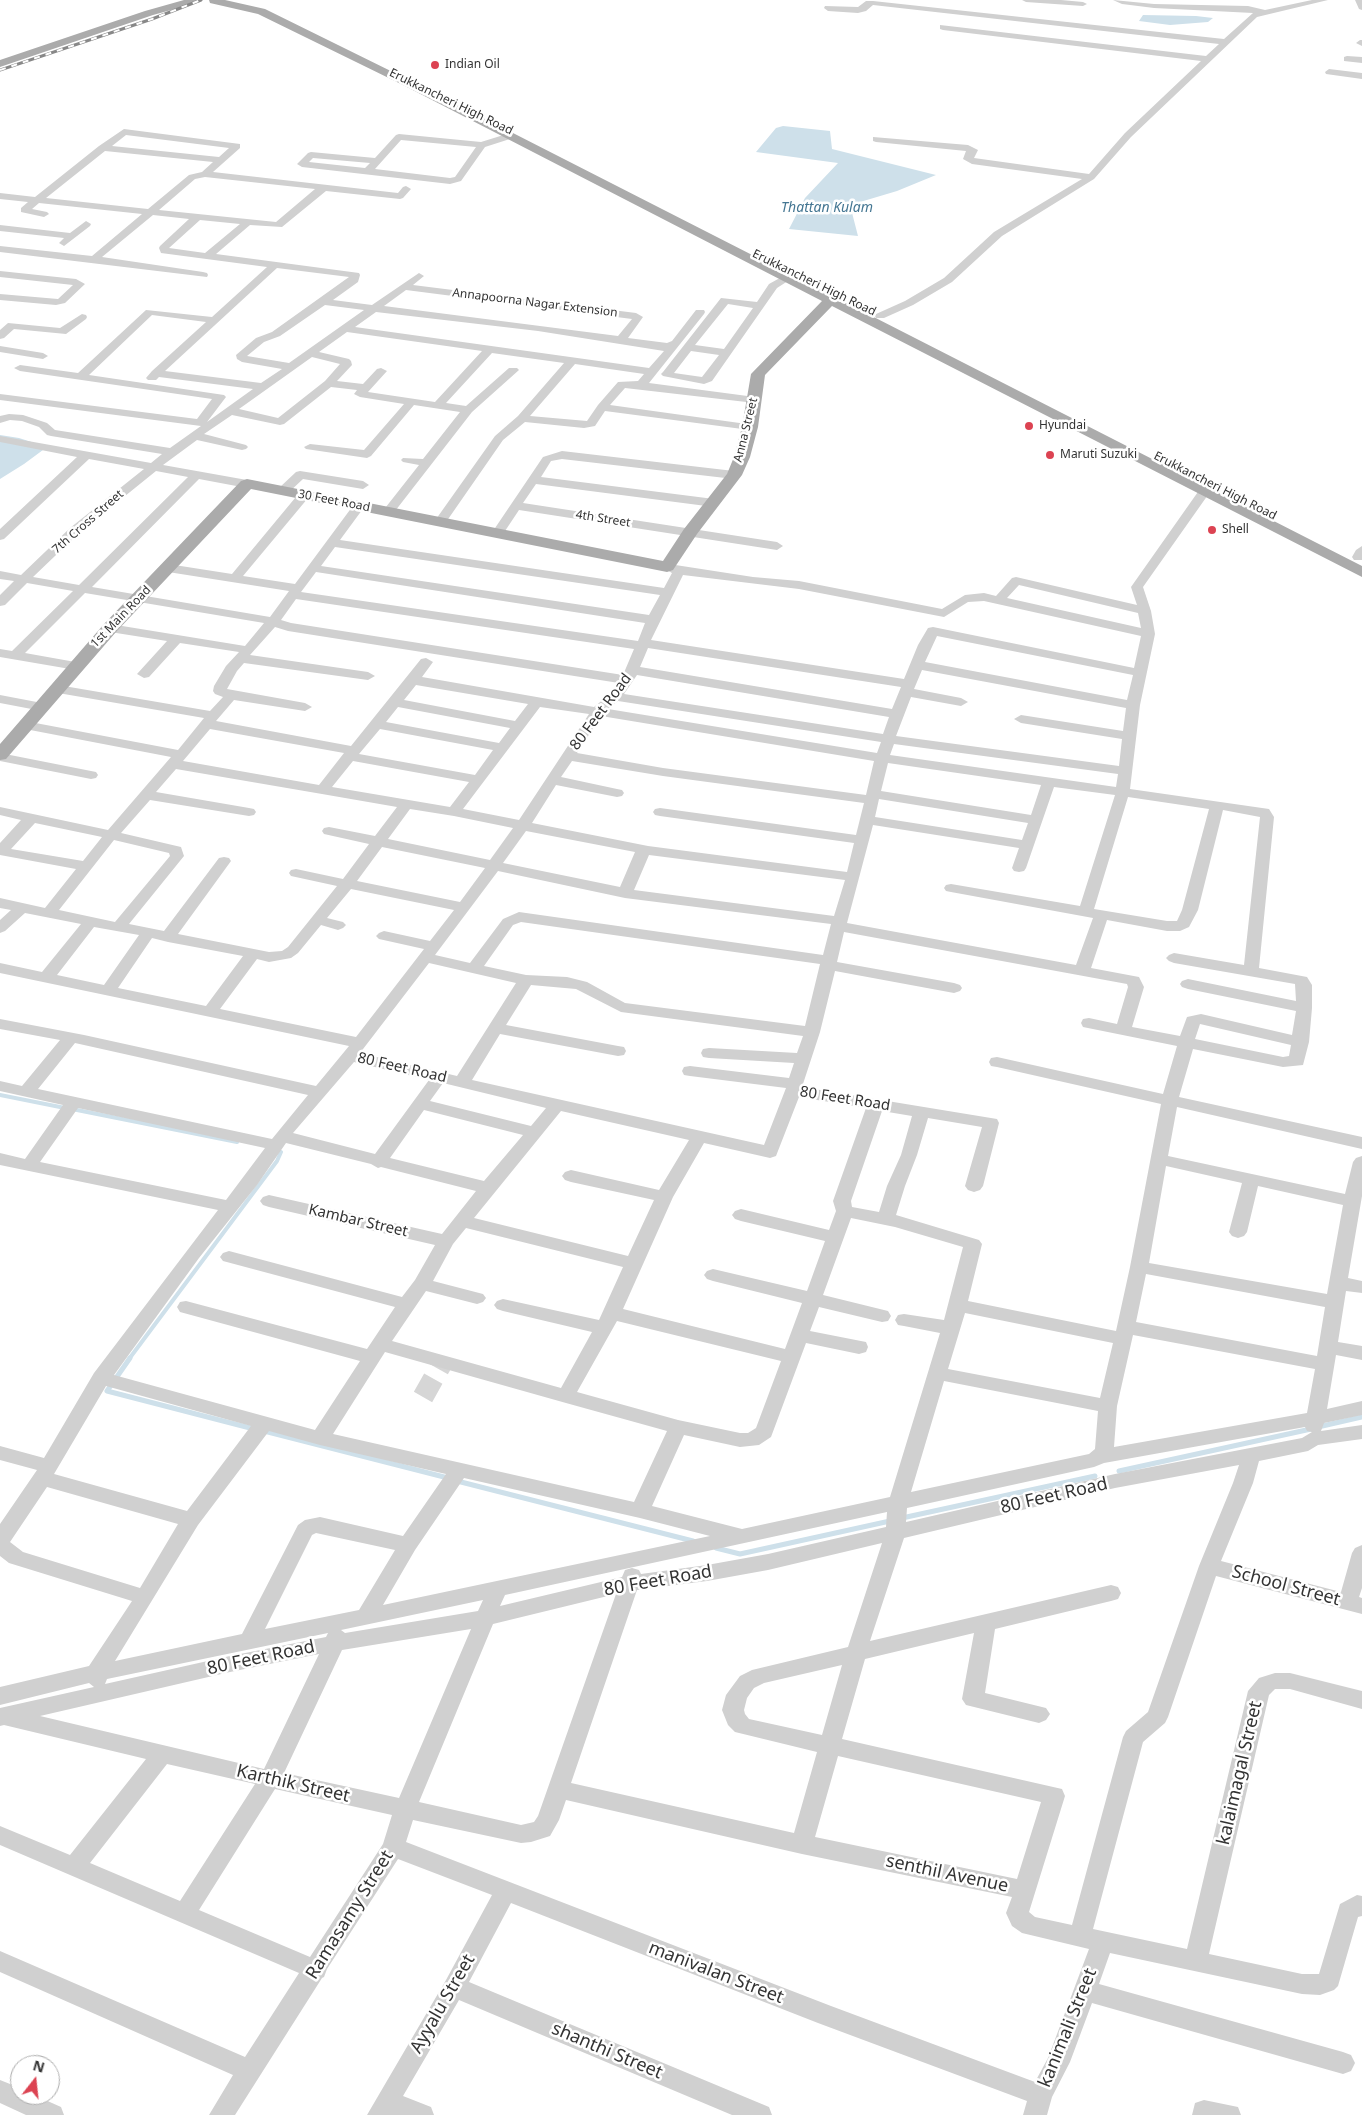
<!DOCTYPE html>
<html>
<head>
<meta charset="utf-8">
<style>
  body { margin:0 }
  #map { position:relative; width:1362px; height:2115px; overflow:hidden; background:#fff; font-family:"Noto Sans",sans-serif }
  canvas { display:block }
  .north { position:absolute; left:10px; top:2055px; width:50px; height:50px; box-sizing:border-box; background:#fff; border:1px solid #adadad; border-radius:50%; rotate:16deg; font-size:14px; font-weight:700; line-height:20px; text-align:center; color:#333 }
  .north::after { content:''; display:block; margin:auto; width:18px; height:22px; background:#dc4352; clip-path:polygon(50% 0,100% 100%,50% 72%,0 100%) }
</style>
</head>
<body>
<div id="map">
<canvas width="1362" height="2115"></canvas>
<div class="north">N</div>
</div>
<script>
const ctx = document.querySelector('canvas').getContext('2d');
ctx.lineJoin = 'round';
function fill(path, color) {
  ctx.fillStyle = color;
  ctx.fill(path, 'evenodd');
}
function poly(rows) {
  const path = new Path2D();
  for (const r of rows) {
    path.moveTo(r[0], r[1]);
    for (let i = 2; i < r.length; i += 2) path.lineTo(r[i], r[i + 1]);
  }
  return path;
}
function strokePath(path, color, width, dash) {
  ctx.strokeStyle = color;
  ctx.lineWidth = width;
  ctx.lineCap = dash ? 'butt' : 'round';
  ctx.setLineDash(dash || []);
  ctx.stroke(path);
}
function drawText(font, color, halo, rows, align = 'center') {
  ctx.font = font + ' "Noto Sans",sans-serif';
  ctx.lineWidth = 5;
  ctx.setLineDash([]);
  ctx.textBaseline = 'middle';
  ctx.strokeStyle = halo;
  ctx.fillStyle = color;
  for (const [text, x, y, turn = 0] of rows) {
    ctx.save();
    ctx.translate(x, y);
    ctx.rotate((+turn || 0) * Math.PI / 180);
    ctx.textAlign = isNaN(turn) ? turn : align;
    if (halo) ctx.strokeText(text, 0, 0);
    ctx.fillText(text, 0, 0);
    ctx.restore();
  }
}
const water = poly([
  [1143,15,1196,16,1213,18,1208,22,1170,25,1139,21],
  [783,126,830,131,832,149,936,175,897,191,850,205,858,236,789,229,805,198,838,163,756,152,776,128],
  [0,435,19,438,47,447,24,464,0,479]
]);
const streamFar1 = poly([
  [0,1095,65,1108],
  [72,1109,237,1142],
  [129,1359,277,1161,281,1152,275,1151]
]);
const stream = poly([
  [130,1358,107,1391,254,1429],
  [1318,1427,1362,1417],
  [264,1431,448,1478],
  [1119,1471,1311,1429],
  [457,1481,693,1541],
  [902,1518,1095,1476],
  [716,1548,740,1554,890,1521]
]);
const minorTunnel = poly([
  [423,1397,441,1365]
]);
const minor = poly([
  [1022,0,1061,0,1083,2,1087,4,1083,6,1026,2,1022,0],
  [1113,0,1154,4,1248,6,1265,10,1312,0,1328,0,1257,17,1131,137,1094,179,1002,236,952,282,913,305,884,318,876,318,875,316,876,314,905,301,944,278,994,232,1082,179,972,164,963,159,966,151,876,142,873,141,873,137,968,145,978,150,974,158,1089,174,1125,133,1201,61,943,30,940,29,940,25,1206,56,1219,44,873,5,866,11,858,13,828,11,824,8,825,6,858,7,866,1,873,1,1224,39,1253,13,1154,8,1122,4,1113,0],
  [1355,0,1362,0,1362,10,1359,9,1355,0],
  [1360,40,1362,40,1362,46,1356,43,1360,40],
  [1347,56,1362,57,1362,63,1344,61,1344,57,1347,56],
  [1329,69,1362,73,1362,79,1326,74,1325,72,1329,69],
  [124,129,240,144,240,148,213,172,398,193,403,187,406,186,411,189,403,198,400,199,326,191,282,227,250,225,216,254,359,273,360,275,358,282,333,300,372,305,419,273,424,276,413,285,636,313,643,317,628,338,667,343,672,341,696,310,704,310,705,312,704,314,649,383,755,397,761,400,755,403,625,388,610,405,754,425,756,427,750,430,605,411,595,426,584,428,525,422,503,440,444,525,440,526,434,522,495,436,518,416,564,363,492,353,446,403,466,406,509,368,517,368,519,370,472,412,392,515,388,516,382,512,419,465,403,462,401,460,403,458,423,459,460,412,414,405,371,456,367,458,306,449,304,447,310,444,364,450,404,404,360,397,354,394,357,390,331,387,284,424,280,425,232,415,204,434,246,445,248,447,246,449,242,450,197,440,163,465,247,480,253,484,247,488,199,479,92,587,270,617,289,591,168,572,162,568,168,564,232,574,300,492,304,491,308,492,310,495,308,498,243,576,295,584,355,503,359,502,365,506,340,540,664,588,672,573,663,568,669,564,753,577,799,581,942,609,965,595,984,593,996,596,1012,578,1016,577,1137,605,1131,587,1200,489,1204,488,1210,492,1143,587,1151,611,1155,634,1140,705,1130,789,1269,809,1274,817,1259,968,1307,977,1312,985,1312,1008,1309,1042,1303,1065,1283,1067,1193,1049,1179,1097,1362,1137,1362,1149,1177,1107,1168,1156,1345,1194,1353,1162,1356,1158,1362,1156,1362,1196,1348,1278,1362,1281,1362,1293,1346,1291,1338,1342,1362,1346,1362,1360,1336,1355,1327,1409,1362,1401,1362,1415,1324,1423,1321,1431,1362,1425,1362,1439,1318,1445,1308,1451,1259,1461,1253,1483,1221,1561,1341,1592,1352,1553,1355,1548,1362,1545,1362,1588,1359,1597,1362,1598,1362,1614,1216,1576,1168,1717,1165,1723,1143,1742,1093,1929,1187,1949,1248,1691,1259,1678,1275,1673,1290,1673,1362,1691,1362,1709,1290,1689,1275,1689,1269,1695,1209,1954,1302,1974,1319,1974,1340,1904,1357,1895,1362,1896,1362,1916,1358,1917,1338,1986,1334,1990,1320,1995,1302,1994,1110,1953,1099,1984,1343,2052,1351,2055,1355,2063,1351,2071,1343,2074,1092,2003,1070,2062,1052,2097,1047,2115,1023,2115,1027,2101,818,2023,511,1903,469,1982,769,2107,772,2115,732,2115,459,2000,403,2096,431,2107,434,2115,367,2115,446,1980,492,1895,398,1859,327,1969,324,1977,322,1978,235,2115,209,2115,233,2075,0,1972,0,1951,245,2057,299,1973,0,1845,0,1826,70,1855,146,1759,4,1725,0,1726,0,1708,94,1687,89,1683,0,1705,0,1687,89,1666,132,1601,9,1563,0,1556,0,1524,37,1470,0,1460,0,1446,44,1458,94,1373,218,1210,0,1165,0,1153,25,1159,63,1105,0,1091,0,1081,22,1086,60,1040,0,1029,0,1019,84,1035,316,1086,349,1046,0,973,0,963,42,972,81,924,25,913,5,931,0,933,0,920,11,910,0,908,0,898,45,908,76,869,0,855,0,843,21,820,0,815,0,807,108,830,171,757,25,729,20,728,18,725,20,722,25,721,178,750,204,718,58,693,51,689,58,685,210,711,223,697,215,694,213,691,214,686,226,666,239,652,180,643,149,677,144,678,137,674,167,641,110,632,103,628,110,624,245,646,264,623,85,593,25,653,81,663,83,666,81,669,76,670,0,657,0,649,12,651,73,591,27,583,5,605,0,606,0,595,14,581,0,579,0,571,21,575,70,528,144,469,89,459,4,539,0,540,0,529,77,457,0,442,0,436,151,463,162,454,51,436,47,435,39,427,22,421,10,420,0,423,0,416,9,414,23,415,47,423,55,430,170,448,201,426,0,400,0,394,197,419,212,399,20,371,14,368,20,365,78,373,146,310,212,317,267,267,161,253,159,248,160,246,189,219,153,215,102,257,203,272,207,273,208,275,207,277,0,252,0,246,92,256,142,214,39,203,32,209,47,212,49,214,44,217,21,212,21,208,28,202,0,199,0,193,35,197,99,146,124,129],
  [126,135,229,148,219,157,112,146,126,135],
  [105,151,213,162,202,172,189,175,148,209,46,198,105,151],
  [205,177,315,189,276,222,159,210,195,179,205,177],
  [200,220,240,224,205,253,169,248,200,220],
  [277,268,349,277,272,332,256,338,236,355,237,359,242,362,282,369,261,383,165,371,277,268],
  [406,290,632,319,618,336,384,306,406,290],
  [325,305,364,310,289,363,247,356,264,342,280,336,325,305],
  [376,312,538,331,664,351,649,368,355,327,376,312],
  [152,315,206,322,152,371,146,378,148,380,156,380,159,377,253,389,207,422,226,397,224,395,89,375,152,315],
  [347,332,482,351,435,402,368,392,387,371,381,368,377,369,363,384,337,381,352,365,351,361,349,359,319,352,347,332],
  [312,357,340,364,325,381,278,418,239,409,312,357],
  [575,364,644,374,638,381,618,382,598,405,587,421,530,416,575,364],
  [156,471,188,477,79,585,33,577,78,534,156,471],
  [335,547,660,595,649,615,321,566,335,547],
  [316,572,645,623,638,641,301,592,316,572],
  [683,575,799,589,944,617,968,602,984,601,1141,636,1134,668,933,627,928,628,918,645,904,679,651,640,683,575],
  [1019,585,1138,613,1141,628,1007,598,1019,585],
  [296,599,634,649,623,675,291,623,281,620,296,599],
  [275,627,288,631,619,683,610,694,594,707,422,677,433,662,426,658,421,659,351,746,216,721,234,700,305,711,312,707,305,703,227,689,237,671,244,663,368,680,375,676,368,672,250,655,275,627],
  [937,636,1133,675,1127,700,925,662,937,636],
  [648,648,901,687,892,709,640,667,648,648],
  [922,670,1126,708,1123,731,1021,715,1014,719,1021,723,1122,739,1119,766,896,736,911,697,961,706,968,702,961,698,914,689,922,670],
  [637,675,889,717,883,734,624,694,637,675],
  [416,685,528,704,515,721,404,700,416,685],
  [618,701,881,742,877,753,608,709,618,701],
  [398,707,510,728,499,743,386,722,398,707],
  [540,707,589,714,519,820,463,809,540,707],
  [601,716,874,761,866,795,663,768,577,753,601,716],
  [210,729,344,753,319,785,183,761,210,729],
  [380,729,493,750,475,775,359,754,380,729],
  [894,744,1118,774,1116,787,890,755,894,744],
  [353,761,469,782,450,807,332,787,353,761],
  [572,761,663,776,864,803,856,835,660,808,655,809,653,812,655,815,660,816,854,843,847,872,648,846,532,823,556,785,617,797,622,796,624,793,622,790,617,789,561,777,572,761],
  [888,763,1041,785,1031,815,881,791,888,763],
  [176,769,322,794,397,807,375,836,329,827,324,828,322,831,324,834,369,844,343,879,296,869,291,870,289,873,291,876,337,886,288,947,282,951,269,952,178,934,231,861,229,858,224,857,219,858,164,931,129,924,184,856,181,847,121,833,150,800,249,816,254,815,256,812,254,809,249,808,156,792,176,769],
  [1054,787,1115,795,1080,906,951,884,946,885,944,888,946,891,951,892,1093,918,1076,965,847,923,873,825,1019,848,1012,868,1014,871,1019,872,1024,871,1026,868,1054,787],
  [1128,797,1209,809,1182,910,1177,921,1167,921,1094,909,1128,797],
  [879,799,1028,823,1022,840,875,817,879,799],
  [410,809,454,816,513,828,490,860,388,839,410,809],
  [1223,810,1260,817,1244,965,1174,953,1169,955,1166,958,1169,961,1174,963,1295,984,1296,1001,1188,979,1182,981,1180,984,1182,987,1188,989,1296,1011,1292,1035,1201,1014,1187,1017,1180,1036,1132,1027,1144,987,1139,977,1091,968,1107,920,1167,931,1180,931,1189,927,1198,910,1223,810],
  [35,823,102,837,83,861,11,849,35,823],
  [526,831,635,852,620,887,503,863,526,831],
  [114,840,169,853,170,856,115,922,59,910,114,840],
  [382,847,485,868,460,902,357,881,382,847],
  [649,855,845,880,834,916,634,890,649,855],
  [498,871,625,898,831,924,823,955,519,912,503,919,470,963,435,955,498,871],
  [351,889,454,910,430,941,384,931,379,933,376,936,379,939,424,949,356,1037,220,1009,257,959,269,962,291,958,298,953,321,925,338,930,343,928,346,925,343,922,327,918,351,889],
  [521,922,820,964,805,1026,625,1003,587,982,567,977,526,975,484,966,513,925,521,922],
  [94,927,139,935,104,985,57,975,94,927],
  [844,932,1127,984,1128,987,1117,1024,1089,1018,1083,1019,1081,1023,1083,1027,1177,1046,1163,1094,997,1057,991,1058,989,1062,991,1066,997,1067,1161,1104,1130,1267,1116,1331,968,1301,982,1244,979,1240,896,1215,905,1186,917,1155,928,1118,982,1127,965,1186,968,1190,974,1192,980,1190,983,1186,999,1123,997,1119,802,1087,820,1032,835,971,954,993,960,991,962,988,960,985,954,983,837,962,844,932],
  [152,938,168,942,243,956,206,1006,118,988,152,938],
  [429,963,516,983,457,1076,360,1053,429,963],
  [531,985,576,989,621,1012,803,1036,797,1053,709,1048,703,1049,701,1053,703,1057,709,1058,794,1063,789,1078,690,1066,684,1067,682,1071,684,1075,690,1076,786,1088,764,1145,472,1080,500,1034,618,1056,624,1055,626,1051,624,1047,618,1046,506,1025,531,985],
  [1200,1024,1291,1045,1289,1056,1283,1057,1195,1039,1200,1024],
  [75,1043,84,1045,308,1095,272,1139,38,1089,75,1043],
  [354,1062,429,1080,375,1154,293,1133,354,1062],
  [443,1083,546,1108,531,1126,430,1101,443,1083],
  [799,1097,866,1108,833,1201,836,1211,829,1230,741,1209,735,1211,732,1215,735,1219,741,1221,825,1241,807,1291,713,1269,707,1271,704,1275,707,1279,713,1281,802,1303,785,1349,623,1309,673,1197,704,1143,770,1158,776,1156,799,1097],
  [78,1108,265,1148,226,1200,40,1162,78,1108],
  [424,1110,523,1135,484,1181,390,1158,424,1110],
  [561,1111,689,1140,659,1190,571,1170,565,1172,562,1176,565,1180,571,1182,654,1200,628,1256,474,1218,561,1111],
  [882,1111,912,1116,901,1155,887,1186,879,1212,852,1207,851,1201,882,1111],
  [286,1143,371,1164,378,1168,381,1167,476,1191,442,1234,269,1195,263,1197,260,1201,263,1205,269,1207,435,1245,415,1280,402,1297,229,1251,223,1253,220,1257,223,1261,395,1307,367,1349,186,1301,180,1302,177,1307,180,1312,360,1361,315,1430,114,1375,199,1258,257,1185,286,1143],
  [1166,1166,1242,1183,1229,1232,1232,1236,1238,1238,1244,1236,1247,1232,1258,1186,1343,1205,1327,1294,1149,1263,1166,1166],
  [851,1218,895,1227,963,1247,944,1320,904,1314,898,1315,895,1320,898,1325,904,1326,940,1333,890,1497,742,1529,652,1506,684,1435,740,1447,759,1445,771,1437,806,1343,859,1354,866,1352,868,1347,866,1342,810,1331,819,1307,882,1322,888,1321,891,1316,888,1311,823,1295,851,1218],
  [466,1228,623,1267,599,1320,503,1299,497,1301,494,1305,497,1309,503,1311,592,1332,561,1388,392,1341,426,1291,477,1304,483,1302,486,1298,483,1294,433,1281,453,1244,466,1228],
  [1146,1274,1325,1307,1317,1356,1136,1322,1146,1274],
  [965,1313,1113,1343,1100,1398,948,1369,965,1313],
  [617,1321,781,1361,756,1428,748,1433,740,1433,678,1420,577,1392,617,1321],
  [1133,1335,1315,1369,1307,1413,1114,1447,1117,1406,1133,1335],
  [385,1352,566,1403,667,1431,634,1502,333,1434,385,1352],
  [944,1381,1098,1411,1095,1449,1089,1454,911,1492,944,1381],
  [106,1386,251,1426,187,1511,54,1474,106,1386],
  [1305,1427,1307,1431,1312,1432,1302,1438,1115,1474,906,1522,907,1508,1094,1467,1104,1463,1305,1427],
  [269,1431,320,1445,446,1474,403,1536,320,1517,305,1520,298,1525,242,1634,115,1661,198,1525,269,1431],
  [1239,1465,1233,1483,1199,1566,1148,1712,1126,1731,1123,1737,1072,1925,1035,1917,1029,1912,1065,1796,1062,1789,842,1739,865,1659,974,1633,962,1699,966,1705,1039,1723,1046,1720,1050,1714,1046,1708,985,1693,995,1629,1111,1601,1118,1599,1121,1593,1118,1587,1111,1585,870,1641,904,1538,1115,1488,1239,1465],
  [464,1478,640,1518,710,1536,383,1605,415,1550,464,1478],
  [47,1487,178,1524,140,1588,23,1552,10,1542,47,1487],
  [887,1512,886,1527,768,1554,707,1565,641,1574,639,1570,632,1568,625,1570,622,1577,500,1606,505,1595,887,1512],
  [316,1533,395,1550,359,1610,265,1629,312,1535,316,1533],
  [882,1543,848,1647,752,1670,740,1676,726,1695,722,1710,728,1725,735,1732,817,1752,794,1833,571,1783,637,1590,707,1581,768,1570,882,1543],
  [616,1594,538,1816,534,1822,521,1825,419,1802,493,1624,616,1594],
  [483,1600,478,1611,345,1633,341,1630,483,1600],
  [471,1629,399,1798,284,1773,342,1650,471,1629],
  [328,1633,326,1637,230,1656,105,1684,107,1679,328,1633],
  [319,1654,264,1769,40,1716,230,1672,319,1654],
  [842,1665,822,1735,749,1719,745,1714,744,1710,747,1698,754,1688,764,1683,842,1665],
  [838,1756,1041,1802,1017,1879,815,1837,838,1756],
  [167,1764,255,1784,180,1901,90,1863,167,1764],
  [275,1789,392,1815,383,1844,310,1957,199,1910,275,1789],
  [566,1800,802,1854,1012,1897,1006,1913,1012,1926,1022,1933,1089,1949,1048,2058,1035,2082,831,2006,406,1842,413,1820,521,1843,531,1842,550,1836,559,1820,566,1800],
  [510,133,513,134,513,138,485,147,461,181,450,184,302,167,297,164,308,153,311,152,375,158,396,135,399,134,481,142,510,133],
  [401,140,476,147,455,177,450,178,375,169,401,140],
  [313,158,370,163,365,168,309,162,313,158],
  [86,221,91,224,90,226,64,246,59,243,64,238,0,231,0,225,70,233,86,221],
  [0,271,76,279,85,284,65,303,56,305,0,300,0,294,58,299,73,285,0,277,0,271],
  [787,274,791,275,792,277,791,279,777,288,712,381,704,384,663,376,661,374,663,372,721,298,757,302,769,284,787,274],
  [728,304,753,308,724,349,695,345,728,304],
  [691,351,719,355,702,377,674,373,691,351],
  [82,314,86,315,87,317,86,319,66,334,14,329,4,338,0,339,0,330,8,323,60,328,82,314],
  [0,346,43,353,48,356,43,359,0,352,0,346],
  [562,451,734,471,740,475,734,479,562,459,551,461,541,477,714,499,720,503,714,507,536,484,523,503,777,542,783,546,777,550,519,510,501,537,493,537,491,534,543,457,562,451],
  [300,471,363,481,369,485,363,489,303,479,287,494,279,494,277,491,279,488,296,472,300,471],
  [1362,546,1362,560,1354,560,1352,557,1356,550,1362,546],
  [0,695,42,703,49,707,42,711,0,703,0,695],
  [0,753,91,771,96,772,98,775,96,778,91,779,0,761,0,753],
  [0,2080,20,2088,20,2095,34,2095,61,2107,64,2115,26,2115,0,2103,0,2080],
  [1204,2100,1238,2107,1241,2115,1192,2115,1195,2103,1204,2100]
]);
const major = poly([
  [184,0,201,0,200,2,153,15,0,67,0,60,145,11,184,0],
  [209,0,225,0,265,9,411,81,1362,566,1362,577,832,306,765,375,758,427,750,457,742,475,697,534,673,570,667,572,251,489,116,632,6,759,0,760,0,744,104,624,241,481,247,479,663,561,684,529,727,474,734,457,742,427,751,374,822,301,403,85,258,14,210,3,209,0]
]);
const rail = poly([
  [0,70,152,19,201,0]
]);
const markers = [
  [435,65,5,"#dc4352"],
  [1029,426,5,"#dc4352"],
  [1050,455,5,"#dc4352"],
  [1212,530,5,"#dc4352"]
];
const farPoinames = [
  ["Indian Oil",445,65],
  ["Hyundai",1039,426],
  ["Maruti Suzuki",1060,455],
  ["Shell",1222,530]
];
const farStreetnames = [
  ["Erukkancheri High Road",451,102,26],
  ["Erukkancheri High Road",814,283,26],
  ["Annapoorna Nagar Extension",535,303,7],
  ["Anna Street",746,430,-76],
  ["Erukkancheri High Road",1215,486,27],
  ["30 Feet Road",334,501,11],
  ["4th Street",603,519,9],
  ["7th Cross Street",88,522,-41],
  ["1st Main Road",121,617,-46]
];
const farWaternames = [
  ["Thattan Kulam",827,208]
];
const streetNames = [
  ["80 Feet Road",601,712,-53],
  ["80 Feet Road",402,1068,13],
  ["80 Feet Road",845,1099,9],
  ["Kambar Street",358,1221,13]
];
const nearStreetnames = [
  ["80 Feet Road",1054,1496,-13],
  ["80 Feet Road",658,1581,-10],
  ["School Street",1286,1586,15],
  ["80 Feet Road",261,1658,-12],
  ["kalaimagal Street",1240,1773,-77],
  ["Karthik Street",293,1784,13],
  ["senthil Avenue",947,1874,12],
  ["Ramasamy Street",350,1915,-58],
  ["manivalan Street",716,1973,21],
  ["Ayyalu Street",443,2004,-60],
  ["kanimali Street",1068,2028,-68],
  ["shanthi Street",607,2051,23]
];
fill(water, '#cee0ea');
strokePath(streamFar1, '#cee0ea', 4);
strokePath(stream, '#cee0ea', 5);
strokePath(minorTunnel, '#d6d6d6', 21, [21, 11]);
fill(minor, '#d0d0d0');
fill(major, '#ababab');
strokePath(rail, '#888', 3);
strokePath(rail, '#fff', 2, [6]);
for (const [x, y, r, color] of markers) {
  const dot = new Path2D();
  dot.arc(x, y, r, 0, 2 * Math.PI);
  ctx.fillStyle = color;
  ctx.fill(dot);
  strokePath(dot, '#fff', 2);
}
drawText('12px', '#333', '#fff', farPoinames, 'left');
drawText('12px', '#333', '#fff', farStreetnames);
drawText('italic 14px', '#447692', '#fff', farWaternames);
drawText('15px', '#333', '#fff', streetNames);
drawText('18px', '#333', '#fff', nearStreetnames);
</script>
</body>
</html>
